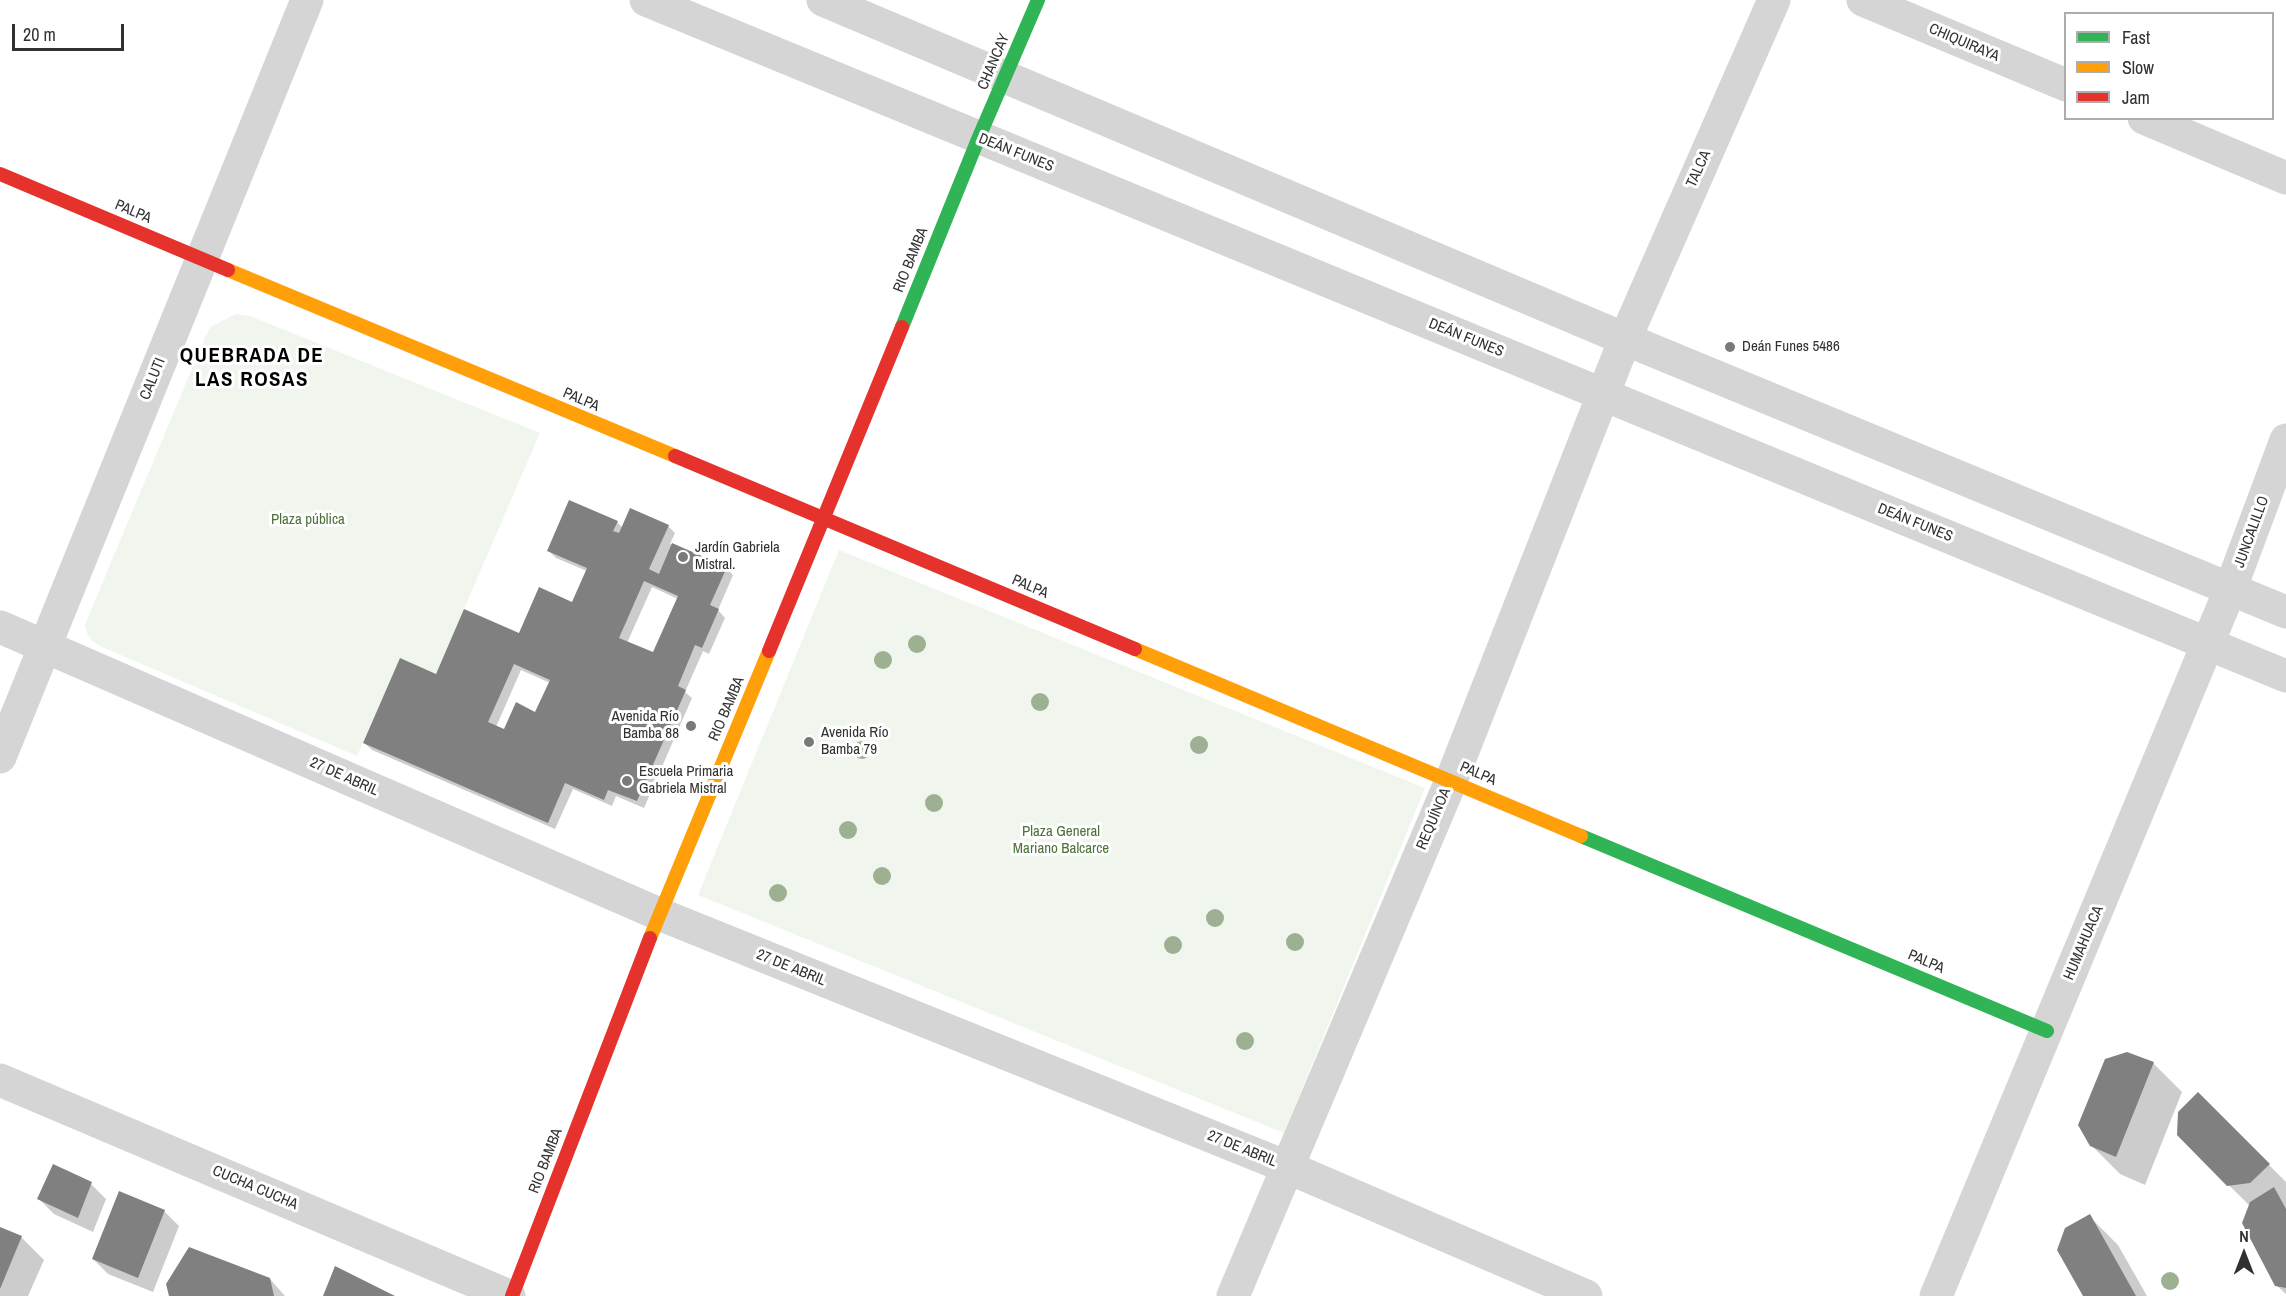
<!DOCTYPE html>
<html>
<head>
<meta charset="utf-8">
<style>
  body { margin:0 }
  #map { position:relative; width:2286px; height:1296px; overflow:hidden; background:#fff; font-family:"Archivo Narrow",sans-serif }
  canvas { display:block }
  .legend { position:absolute; left:2064px; top:12px; width:210px; height:108px; box-sizing:border-box; background:#fff; border:2px solid #adadad; margin:0; padding:8px 10px; list-style:none; font-size:18px; color:#313131 }
  .legend li { display:flex; align-items:center; gap:12px; height:30px }
  .legend b { width:30px; border:2px solid #adadad }
  .north { position:absolute; left:2214px; top:1224px; width:60px; height:60px; -webkit-text-stroke:4px #fff; paint-order:stroke; rotate:0deg; font-size:16px; font-weight:700; line-height:24px; text-align:center; color:#313131 }
  .north::after { content:''; display:block; margin:auto; width:21px; height:27px; background:#313131; clip-path:polygon(50% 0,100% 100%,50% 72%,0 100%) }
  .scale { position:absolute; left:12px; top:24px; width:112px; height:27px; box-sizing:border-box; border:3px solid #313131; border-top:0; padding-left:8px; font-size:18px; line-height:21px; white-space:nowrap; color:#313131; -webkit-text-stroke:4px #fff; paint-order:stroke }
</style>
</head>
<body>
<div id="map">
<canvas width="2286" height="1296"></canvas>
<ul class="legend">
<li><b style="height:8px;background:#30b455"></b>Fast</li>
<li><b style="height:8px;background:#ff9f0a"></b>Slow</li>
<li><b style="height:8px;background:#e5322d"></b>Jam</li>
</ul>
<div class="north">N</div>
<div class="scale">20 m</div>
</div>
<script>
const ctx = document.querySelector('canvas').getContext('2d');
ctx.lineJoin = 'round';
function fill(path, color) {
  ctx.fillStyle = color;
  ctx.fill(path, 'evenodd');
}
function poly(rows) {
  const path = new Path2D();
  for (const r of rows) {
    path.moveTo(r[0], r[1]);
    for (let i = 2; i < r.length; i += 2) path.lineTo(r[i], r[i + 1]);
  }
  return path;
}
function strokePath(path, color, width, dash) {
  ctx.strokeStyle = color;
  ctx.lineWidth = width;
  ctx.lineCap = dash ? 'butt' : 'round';
  ctx.setLineDash(dash || []);
  ctx.stroke(path);
}
function drawText(font, color, halo, rows, align = 'center') {
  ctx.font = font + ' "Archivo Narrow",sans-serif';
  ctx.lineWidth = 6;
  ctx.setLineDash([]);
  ctx.textBaseline = 'middle';
  ctx.strokeStyle = halo;
  ctx.fillStyle = color;
  for (const [text, x, y, turn = 0] of rows) {
    ctx.save();
    ctx.translate(x, y);
    ctx.rotate((+turn || 0) * Math.PI / 180);
    ctx.textAlign = isNaN(turn) ? turn : align;
    if (halo) ctx.strokeText(text, 0, 0);
    ctx.fillText(text, 0, 0);
    ctx.restore();
  }
}
const green = poly([
  [236,314,250,316,540,433,436,674,400,659,357,756,102,647,92,641,87,633,85,625,89,615,206,335,212,326],
  [839,550,1425,788,1284,1133,698,895]
]);
const shadow = poly([
  [617,522,623,528,668,526,675,533,670,544,726,568,733,575,718,610,725,618,709,654,703,651,685,692,692,698,644,808,616,796,612,806,573,789,555,829,372,750,364,743,436,676,520,635,572,604,587,571,556,558,548,550],
  [652,587,678,599,654,654,627,643],
  [521,670,550,683,536,714,505,731,496,727],
  [2153,1063,2182,1092,2145,1185,2120,1174,2091,1145],
  [2198,1094,2286,1182,2286,1294,2276,1285,2250,1206,2178,1135],
  [91,1184,106,1199,93,1232,54,1214,39,1199],
  [164,1211,179,1226,153,1292,108,1274,93,1259],
  [2089,1216,2118,1245,2147,1296,2085,1296],
  [0,1228,21,1237,44,1260,28,1296,0,1296],
  [270,1279,285,1296,171,1296]
]);
const building = poly([
  [569,500,618,521,613,531,619,533,630,508,669,525,649,569,659,574,672,543,727,567,710,605,719,609,702,648,695,645,678,686,686,690,637,801,608,790,604,800,565,783,548,823,363,743,400,658,436,674,464,609,519,633,539,587,572,602,587,568,547,551],
  [644,581,678,596,653,652,619,638],
  [514,664,550,680,535,712,516,702,504,729,488,722],
  [2127,1052,2154,1062,2116,1157,2090,1146,2078,1125,2105,1059],
  [2198,1092,2270,1164,2250,1183,2227,1186,2177,1135,2178,1112],
  [53,1164,92,1182,78,1218,37,1199],
  [2274,1187,2286,1209,2286,1288,2275,1286,2242,1223,2250,1202],
  [119,1191,165,1210,138,1278,92,1259],
  [2090,1214,2136,1296,2083,1296,2057,1250,2065,1228],
  [0,1227,22,1236,0,1289],
  [189,1247,270,1278,274,1296,169,1296,166,1284],
  [335,1266,395,1296,323,1296]
]);
const street = poly([
  [646,0,2286,676],
  [823,0,1625,339,2286,612],
  [1863,0,2066,85],
  [2144,118,2286,178],
  [0,627,659,914,1287,1167,1586,1296],
  [0,757,307,0],
  [0,1080,509,1296],
  [1233,1296,1451,781,1625,339,1774,0],
  [1936,1296,2230,590,2286,440]
]);
const fast = poly([
  [902,327,979,137,1038,0],
  [1581,836,2047,1031]
]);
const slow = poly([
  [228,270,675,456],
  [1135,649,1581,836],
  [650,938,769,651]
]);
const jam = poly([
  [0,174,228,270],
  [675,456,1135,649],
  [769,651,902,327],
  [512,1296,650,938]
]);
const trees = [
  [917,644],
  [883,660],
  [1040,702],
  [1199,745],
  [862,750],
  [934,803],
  [848,830],
  [882,876],
  [778,893],
  [1215,918],
  [1295,942],
  [1173,945],
  [1245,1041],
  [2170,1281]
];
const markers = [
  [1730,347,6,"#797979"],
  [683,557,6,"#797979"],
  [691,726,6,"#797979"],
  [809,742,6,"#797979"],
  [627,781,6,"#797979"]
];
const streetNames = [
  ["CHIQUIRAYA",1964,43,23],
  ["CHANCAY",994,62,-67],
  ["DEÁN FUNES",1016,153,22],
  ["TALCA",1699,169,-66],
  ["PALPA",133,212,23],
  ["RIO BAMBA",911,260,-68],
  ["DEÁN FUNES",1466,338,22],
  ["CALUTI",153,379,-68],
  ["PALPA",581,400,23],
  ["DEÁN FUNES",1915,523,22],
  ["JUNCALILLO",2252,532,-70],
  ["PALPA",1030,587,23],
  ["RIO BAMBA",727,709,-67],
  ["PALPA",1478,774,23],
  ["27 DE ABRIL",344,777,24],
  ["REQUÍNOA",1434,819,-67],
  ["HUMAHUACA",2084,943,-67],
  ["PALPA",1926,962,23],
  ["27 DE ABRIL",791,968,22],
  ["27 DE ABRIL",1242,1149,22],
  ["RIO BAMBA",546,1161,-69],
  ["CUCHA CUCHA",255,1188,23]
];
const poiNames = [
  ["Deán Funes 5486",1742,347],
  ["Jardín Gabriela",695,548],
  ["Mistral.",695,565],
  ["Avenida Río",679,717,"right"],
  ["Bamba 88",679,734,"right"],
  ["Avenida Río",821,733],
  ["Bamba 79",821,750],
  ["Escuela Primaria",639,772],
  ["Gabriela Mistral",639,789]
];
const parkNames = [
  ["Plaza pública",308,520],
  ["Plaza General",1061,832],
  ["Mariano Balcarce",1061,849]
];
const districtNames = [
  ["QUEBRADA DE",252,356],
  ["LAS ROSAS",252,380]
];
fill(green, '#f0f6ed');
fill(shadow, '#0003');
fill(building, '#808080');
strokePath(street, '#d5d5d5', 33);
strokePath(fast, '#30b455', 14);
strokePath(slow, '#ff9f0a', 14);
strokePath(jam, '#e5322d', 14);
ctx.fillStyle = '#9db192';
for (const [x, y] of trees) {
  ctx.beginPath();
  ctx.arc(x, y, 9, 0, 2 * Math.PI);
  ctx.fill();
}
for (const [x, y, r, color] of markers) {
  const dot = new Path2D();
  dot.arc(x, y, r, 0, 2 * Math.PI);
  ctx.fillStyle = color;
  ctx.fill(dot);
  strokePath(dot, '#fff', 2);
}
drawText('15px', '#313131', '#fff', streetNames);
drawText('15px', '#313131', '#fff', poiNames, 'left');
drawText('15px', '#4c7139', '#fff', parkNames);
ctx.letterSpacing = '1.5px';
drawText('bold 21px', '#000', '#fff', districtNames);
ctx.letterSpacing = '0px';
</script>
</body>
</html>
